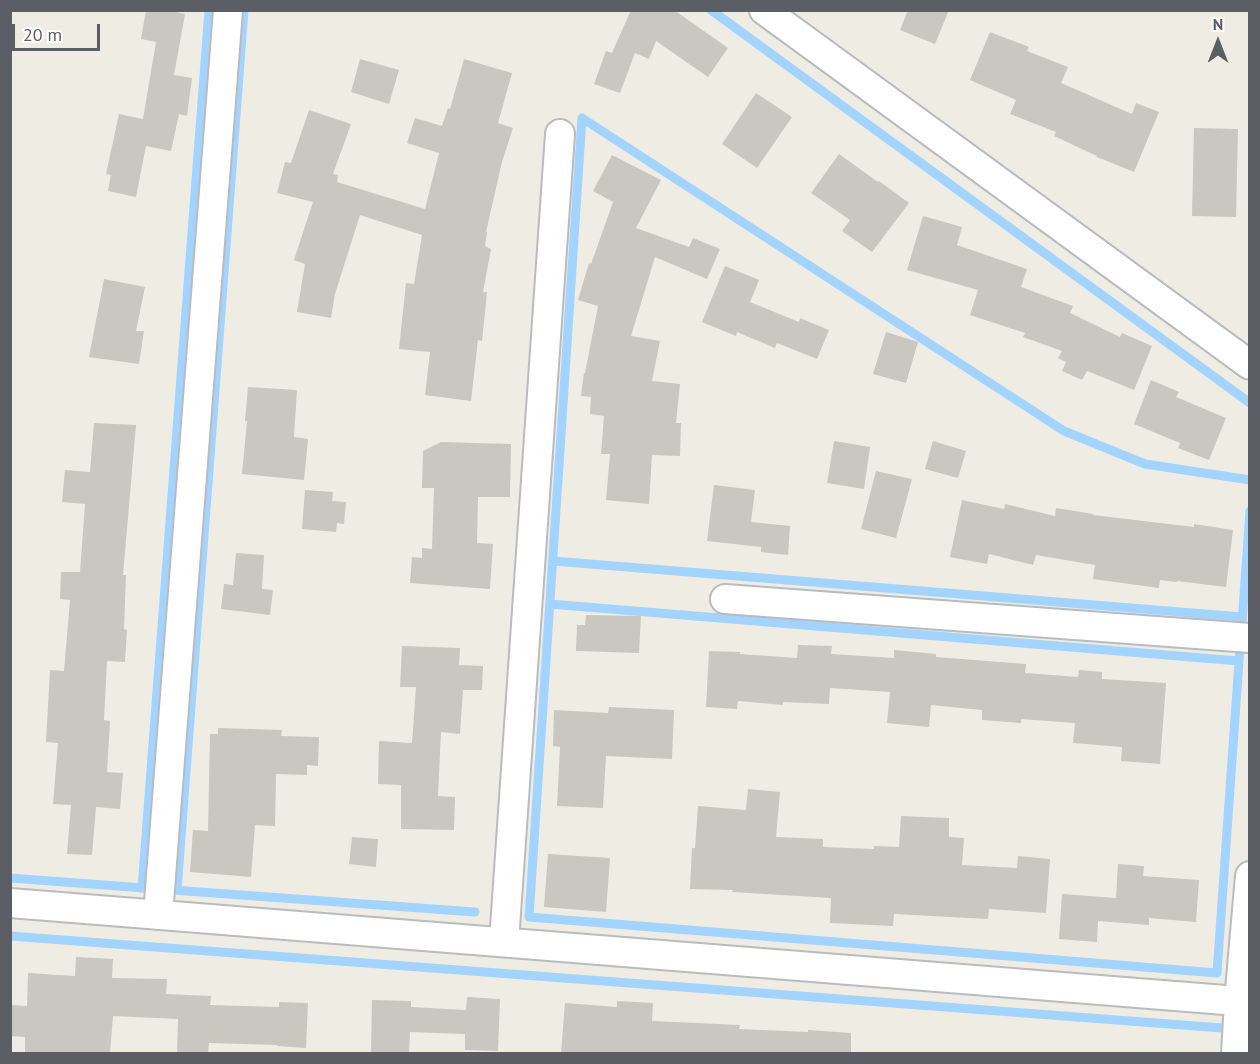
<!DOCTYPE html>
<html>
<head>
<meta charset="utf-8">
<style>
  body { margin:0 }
  #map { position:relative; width:1260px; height:1064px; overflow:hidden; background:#efede3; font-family:"PT Sans",sans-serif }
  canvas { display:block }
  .frame { position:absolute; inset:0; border:12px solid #5b5f65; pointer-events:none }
  .north { position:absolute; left:1188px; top:12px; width:60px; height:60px; -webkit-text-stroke:4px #fff; paint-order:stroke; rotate:0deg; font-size:16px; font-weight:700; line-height:24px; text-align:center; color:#5b5f65 }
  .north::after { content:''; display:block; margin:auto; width:21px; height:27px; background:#5b5f65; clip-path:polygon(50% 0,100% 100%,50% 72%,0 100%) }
  .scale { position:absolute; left:12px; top:24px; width:88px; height:27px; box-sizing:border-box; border:3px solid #5b5f65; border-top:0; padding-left:8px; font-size:18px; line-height:21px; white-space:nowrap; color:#5b5f65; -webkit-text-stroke:4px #fff; paint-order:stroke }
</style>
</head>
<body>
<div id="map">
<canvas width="1260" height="1064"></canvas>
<div class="frame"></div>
<div class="north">N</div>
<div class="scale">20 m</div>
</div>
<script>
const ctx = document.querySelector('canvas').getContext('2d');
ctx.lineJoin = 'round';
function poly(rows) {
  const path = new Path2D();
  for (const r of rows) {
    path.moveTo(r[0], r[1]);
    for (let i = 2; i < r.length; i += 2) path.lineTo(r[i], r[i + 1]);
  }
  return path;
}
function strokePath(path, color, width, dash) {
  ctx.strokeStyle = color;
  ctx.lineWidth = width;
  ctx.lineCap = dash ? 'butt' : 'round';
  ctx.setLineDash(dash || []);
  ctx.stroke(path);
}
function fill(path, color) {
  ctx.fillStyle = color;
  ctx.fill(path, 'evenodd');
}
const stream = poly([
  [711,10,1250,403],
  [553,561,1242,617],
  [550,604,1239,661],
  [1242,623,1250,511],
  [1240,647,1217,973,529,917,582,118,1064,431,1145,464,1250,480],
  [10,878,144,888],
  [142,888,209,10],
  [172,890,475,912],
  [177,890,244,10],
  [10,936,1222,1028]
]);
const building = poly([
  [146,10,167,10,185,14,174,75,192,78,187,116,179,114,171,151,146,146,136,197,108,191,111,175,106,174,119,114,143,119,156,42,141,39],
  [631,10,674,10,728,48,708,77,656,41,649,59,635,53,620,93,594,84,606,51,612,53],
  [908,10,949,10,935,44,900,30],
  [990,32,1029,47,1027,51,1068,67,1061,83,1132,114,1136,103,1159,112,1134,172,1097,157,1097,156,1054,136,1056,132,1010,114,1016,100,970,80],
  [360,59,399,70,389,104,351,92],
  [464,59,512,73,498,123,513,128,502,162,486,232,487,232,485,246,491,249,483,292,487,292,482,341,478,340,471,401,425,395,430,352,399,349,406,283,414,284,422,235,360,215,335,294,331,318,297,312,305,264,294,260,313,202,277,193,285,162,291,163,309,110,351,124,333,174,338,175,337,182,425,209,439,153,407,143,415,118,442,126,448,108,450,109],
  [756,93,792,117,757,168,722,144],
  [1194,128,1238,129,1236,217,1192,216],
  [839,154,878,182,879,181,909,203,872,252,842,231,850,220,811,193],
  [612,155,661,180,636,228,689,247,693,238,720,249,707,279,655,257,631,336,660,341,652,381,680,384,676,423,681,423,680,456,652,455,649,504,606,500,610,454,601,454,604,416,590,414,591,397,581,396,584,373,585,373,598,306,578,300,589,263,591,264,613,202,593,191],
  [923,216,962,227,957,245,1027,269,1021,287,1073,306,1070,313,1120,337,1122,333,1152,346,1134,390,1087,371,1082,380,1062,371,1066,362,1058,358,1062,351,1023,337,1025,333,970,315,978,290,907,270],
  [725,266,759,280,750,302,799,322,800,318,829,330,817,359,777,343,775,348,737,332,736,336,702,322],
  [104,279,145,287,136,331,144,331,139,364,89,357],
  [886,332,918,342,906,383,873,374],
  [1151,380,1179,392,1176,397,1226,418,1209,460,1178,448,1180,443,1134,424],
  [248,387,297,390,294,437,308,439,304,480,242,474,247,421,245,421],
  [94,423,136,425,123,575,126,575,124,629,127,630,125,662,107,661,104,720,110,721,107,772,123,773,120,809,96,807,92,855,67,854,71,805,53,804,58,743,46,742,50,670,64,671,70,600,60,599,61,572,80,572,85,504,62,502,65,470,90,472],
  [834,441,870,447,864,489,827,483],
  [933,441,966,451,958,478,925,469],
  [441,442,511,444,510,497,478,497,477,543,493,544,490,589,410,583,412,557,422,558,422,548,432,549,434,488,422,488,423,451],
  [876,471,912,479,896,538,861,529],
  [714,485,755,490,751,522,790,526,788,555,761,552,761,547,707,541],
  [305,490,333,492,332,501,346,502,344,524,337,523,336,532,302,529],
  [962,500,1004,509,1005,504,1055,516,1056,508,1093,514,1093,515,1194,527,1194,524,1233,530,1226,587,1177,581,1177,582,1160,580,1159,588,1093,579,1095,565,1036,555,1033,565,989,554,987,564,950,557],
  [236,553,264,555,262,589,273,590,270,615,221,609,224,584,233,585],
  [586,615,641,616,639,653,576,651,577,625,585,625],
  [798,645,832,646,831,654,894,658,894,650,936,654,936,657,1026,664,1025,673,1078,677,1079,670,1102,672,1102,679,1166,683,1160,764,1121,761,1122,747,1073,743,1075,723,1021,719,1021,723,982,720,982,710,931,705,929,727,887,723,890,692,830,688,829,704,783,702,783,705,738,701,737,709,706,707,709,651,740,652,740,654,797,658],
  [402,646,460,648,459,665,483,666,482,690,463,690,460,734,441,732,438,796,455,797,454,830,401,829,401,785,378,784,379,741,412,743,416,687,400,687],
  [609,707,674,710,672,759,606,756,603,808,557,806,560,747,553,746,554,710,608,713],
  [218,728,282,730,281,736,319,737,318,766,307,765,307,775,276,774,275,826,255,825,251,877,190,872,193,830,208,831,210,734,218,734],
  [748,789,780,792,776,837,823,839,823,847,874,849,874,846,899,847,901,816,949,818,949,837,964,838,962,865,1017,868,1018,856,1050,859,1046,913,989,909,988,919,894,914,893,926,830,923,831,898,732,892,733,890,690,889,692,848,695,848,698,806,746,810],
  [352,837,378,839,376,867,349,864],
  [548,854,610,858,606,912,544,907],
  [1118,864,1144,866,1143,876,1199,880,1196,922,1149,918,1149,925,1098,921,1097,942,1059,939,1062,894,1116,898],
  [76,957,113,959,112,978,167,979,166,994,211,996,210,1005,279,1007,279,1002,308,1003,306,1048,277,1046,277,1045,209,1043,208,1053,177,1053,178,1019,113,1016,110,1053,25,1052,25,1037,10,1036,10,1005,27,1006,28,973,75,976],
  [467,997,500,999,498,1051,465,1050,465,1034,410,1032,409,1053,371,1053,372,1000,411,1001,411,1007,466,1010],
  [617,1001,653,1003,652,1021,740,1025,739,1029,808,1032,808,1030,851,1033,851,1053,561,1053,565,1003,617,1007]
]);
const minor = poly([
  [764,10,1250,365],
  [725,599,1250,638],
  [10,903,1250,1002],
  [158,915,228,10],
  [504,942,560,134],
  [1236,1054,1239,1001,1250,876]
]);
strokePath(stream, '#a3d4ff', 9);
fill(building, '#cac6c0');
strokePath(minor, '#b8bbc0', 32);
strokePath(minor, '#fff', 28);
</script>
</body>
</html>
